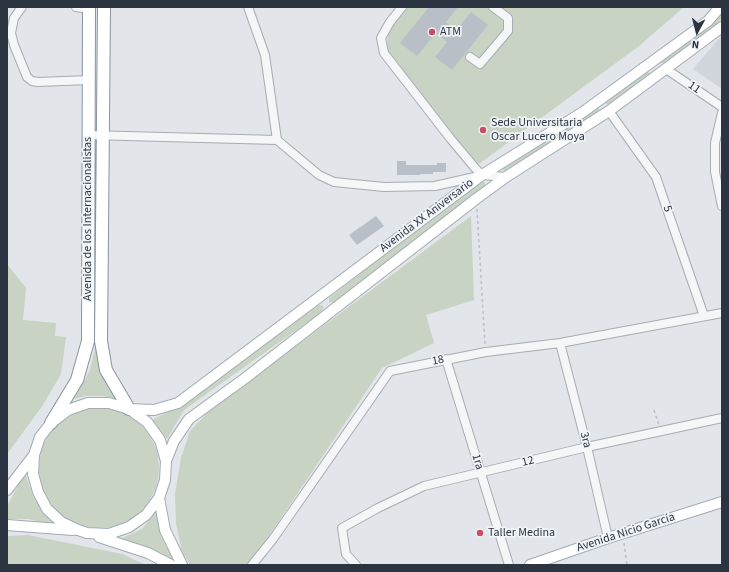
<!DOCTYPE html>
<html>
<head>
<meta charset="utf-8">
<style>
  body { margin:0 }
  #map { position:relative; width:729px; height:572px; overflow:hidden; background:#e2e5e9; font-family:"Source Sans 3",sans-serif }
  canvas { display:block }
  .frame { position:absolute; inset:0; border:8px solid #2b3440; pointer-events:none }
  .north { position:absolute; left:677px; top:12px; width:40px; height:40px; -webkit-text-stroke:3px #f1f4f7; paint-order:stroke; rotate:187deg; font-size:11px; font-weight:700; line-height:16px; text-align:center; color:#2b3440 }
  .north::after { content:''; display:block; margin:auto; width:14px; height:18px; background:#2b3440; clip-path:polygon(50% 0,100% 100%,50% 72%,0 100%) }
</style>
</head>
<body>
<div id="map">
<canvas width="729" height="572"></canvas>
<div class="frame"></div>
<div class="north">N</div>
</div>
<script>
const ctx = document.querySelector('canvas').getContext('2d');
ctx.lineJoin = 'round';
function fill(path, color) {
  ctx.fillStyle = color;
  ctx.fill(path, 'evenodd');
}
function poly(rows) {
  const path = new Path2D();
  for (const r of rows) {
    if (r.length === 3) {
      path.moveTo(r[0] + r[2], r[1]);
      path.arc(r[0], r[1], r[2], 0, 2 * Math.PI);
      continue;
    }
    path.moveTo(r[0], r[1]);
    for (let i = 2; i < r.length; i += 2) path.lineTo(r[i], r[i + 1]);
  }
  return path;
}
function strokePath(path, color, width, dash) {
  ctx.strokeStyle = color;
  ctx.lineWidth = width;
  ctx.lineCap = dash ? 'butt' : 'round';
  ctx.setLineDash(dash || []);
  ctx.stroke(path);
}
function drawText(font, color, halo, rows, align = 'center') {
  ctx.font = font + ' "Source Sans 3",sans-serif';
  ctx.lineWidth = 3.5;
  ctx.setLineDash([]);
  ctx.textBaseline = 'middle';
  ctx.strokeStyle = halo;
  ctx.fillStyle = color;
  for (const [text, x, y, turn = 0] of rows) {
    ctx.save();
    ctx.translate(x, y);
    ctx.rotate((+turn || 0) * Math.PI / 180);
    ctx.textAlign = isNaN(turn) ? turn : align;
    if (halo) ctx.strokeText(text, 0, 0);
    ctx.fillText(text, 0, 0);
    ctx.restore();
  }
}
const built = poly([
  [722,35,722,89,693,69]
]);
const green = poly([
  [406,7,684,7,639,46,476,166,387,49,388,30],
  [722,9,722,18,717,24,665,63,660,63,661,59],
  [646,71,650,73,647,78,611,105,606,104,606,100],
  [594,108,599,108,599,113,509,171,503,171,503,167],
  [94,143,98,143,98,350,118,399,104,396,86,396,74,399,90,370,95,348],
  [479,181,485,182,485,186,334,303,329,302,329,298],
  [471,216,474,300,426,315,434,343,382,368,262,546,246,565,190,565,182,552,176,523,175,494,181,458,190,431,210,410],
  [7,264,26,288,23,320,56,323,55,336,66,337,61,374,43,405,7,454],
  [319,305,323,306,323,311,184,410,167,439,152,420,179,406],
  [99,468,60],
  [25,473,33,496,55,526,29,519,7,519,7,506],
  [157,511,160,533,165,544,177,563,150,549,120,539,142,529],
  [28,535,122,554,146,565,7,565,7,536]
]);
const building = poly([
  [429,7,458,7,446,22,456,31,471,12,488,25,452,70,435,57,447,42,436,33,417,56,400,43],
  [397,161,406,161,406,165,437,165,437,163,446,163,446,172,433,172,433,174,420,174,420,175,397,175],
  [376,216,384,226,357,245,349,235]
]);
const path = poly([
  [477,209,485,345],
  [654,410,659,425],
  [624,543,627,565]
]);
const minor = poly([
  [22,7,14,18,11,33,14,45,27,77,32,81,38,82,89,80],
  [76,7,89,9],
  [248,7,265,55,277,140],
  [402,7,390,22,381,38,384,53,450,138,475,168,482,175,506,177],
  [470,57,480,64,508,31,508,18,493,7],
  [666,69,722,107],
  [609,111,656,177,704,316],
  [722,113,715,143,715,172,722,206],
  [89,135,277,140,319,175,334,182,384,187,435,186,479,176],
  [560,343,587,447,608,538],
  [446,359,509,565],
  [252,565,273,539,390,371,486,352,560,343,722,313],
  [356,565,346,554,342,528,378,508,424,486,587,447,722,418]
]);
const major = poly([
  [129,409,154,410,178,403,482,175,583,112,708,21,720,7],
  [166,461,160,440,147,422,129,409,109,403,88,403,68,410,51,423,40,437,34,455,33,474,38,492,47,509,61,522,78,530,87,533,109,534,129,527,146,515,159,498,165,480,166,461,174,441,189,419,244,379,476,199,506,177,609,111,722,27],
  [7,490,34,455],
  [159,498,165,530,182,565],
  [7,525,73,530],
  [99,537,148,553,171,565],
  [530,565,608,538,722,502]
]);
const highway = poly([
  [104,7,101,341,106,370,129,409],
  [51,423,77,380,88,341,89,7]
]);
const markers = [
  [432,32,4,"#c64f68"],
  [483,130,4,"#c64f68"],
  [480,533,4,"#c64f68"]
];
const poiNames = [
  ["ATM",440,32],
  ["Sede Universitaria",491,123],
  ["Oscar Lucero Moya",491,137],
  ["Taller Medina",488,533]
];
const streetNames = [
  ["11",694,88,34],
  ["5",667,209,71],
  ["Avenida XX Aniversario",427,216,-37],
  ["Avenida de los Internacionalistas",88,219,-90],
  ["18",438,361,-11],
  ["3ra",585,440,76],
  ["1ra",477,462,73],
  ["12",528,462,-14],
  ["Avenida Nicio García",626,533,-18]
];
fill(built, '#d0d4db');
fill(green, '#c8d3c3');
fill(building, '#b9bfc6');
strokePath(minor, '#a7acb3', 10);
strokePath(major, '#a2aab4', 12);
strokePath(highway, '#8a939f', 14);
strokePath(path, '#bcc0c4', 1.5, [3, 3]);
strokePath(minor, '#f4f6f8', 8);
strokePath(major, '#fff', 10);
strokePath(highway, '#fff', 12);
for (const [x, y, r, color] of markers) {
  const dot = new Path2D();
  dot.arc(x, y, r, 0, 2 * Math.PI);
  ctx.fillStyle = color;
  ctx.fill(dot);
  strokePath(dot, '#f1f4f7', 1.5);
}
drawText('12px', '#2b3440', '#f1f4f7', poiNames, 'left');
drawText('12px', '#2b3440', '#f1f4f7', streetNames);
</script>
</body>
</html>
